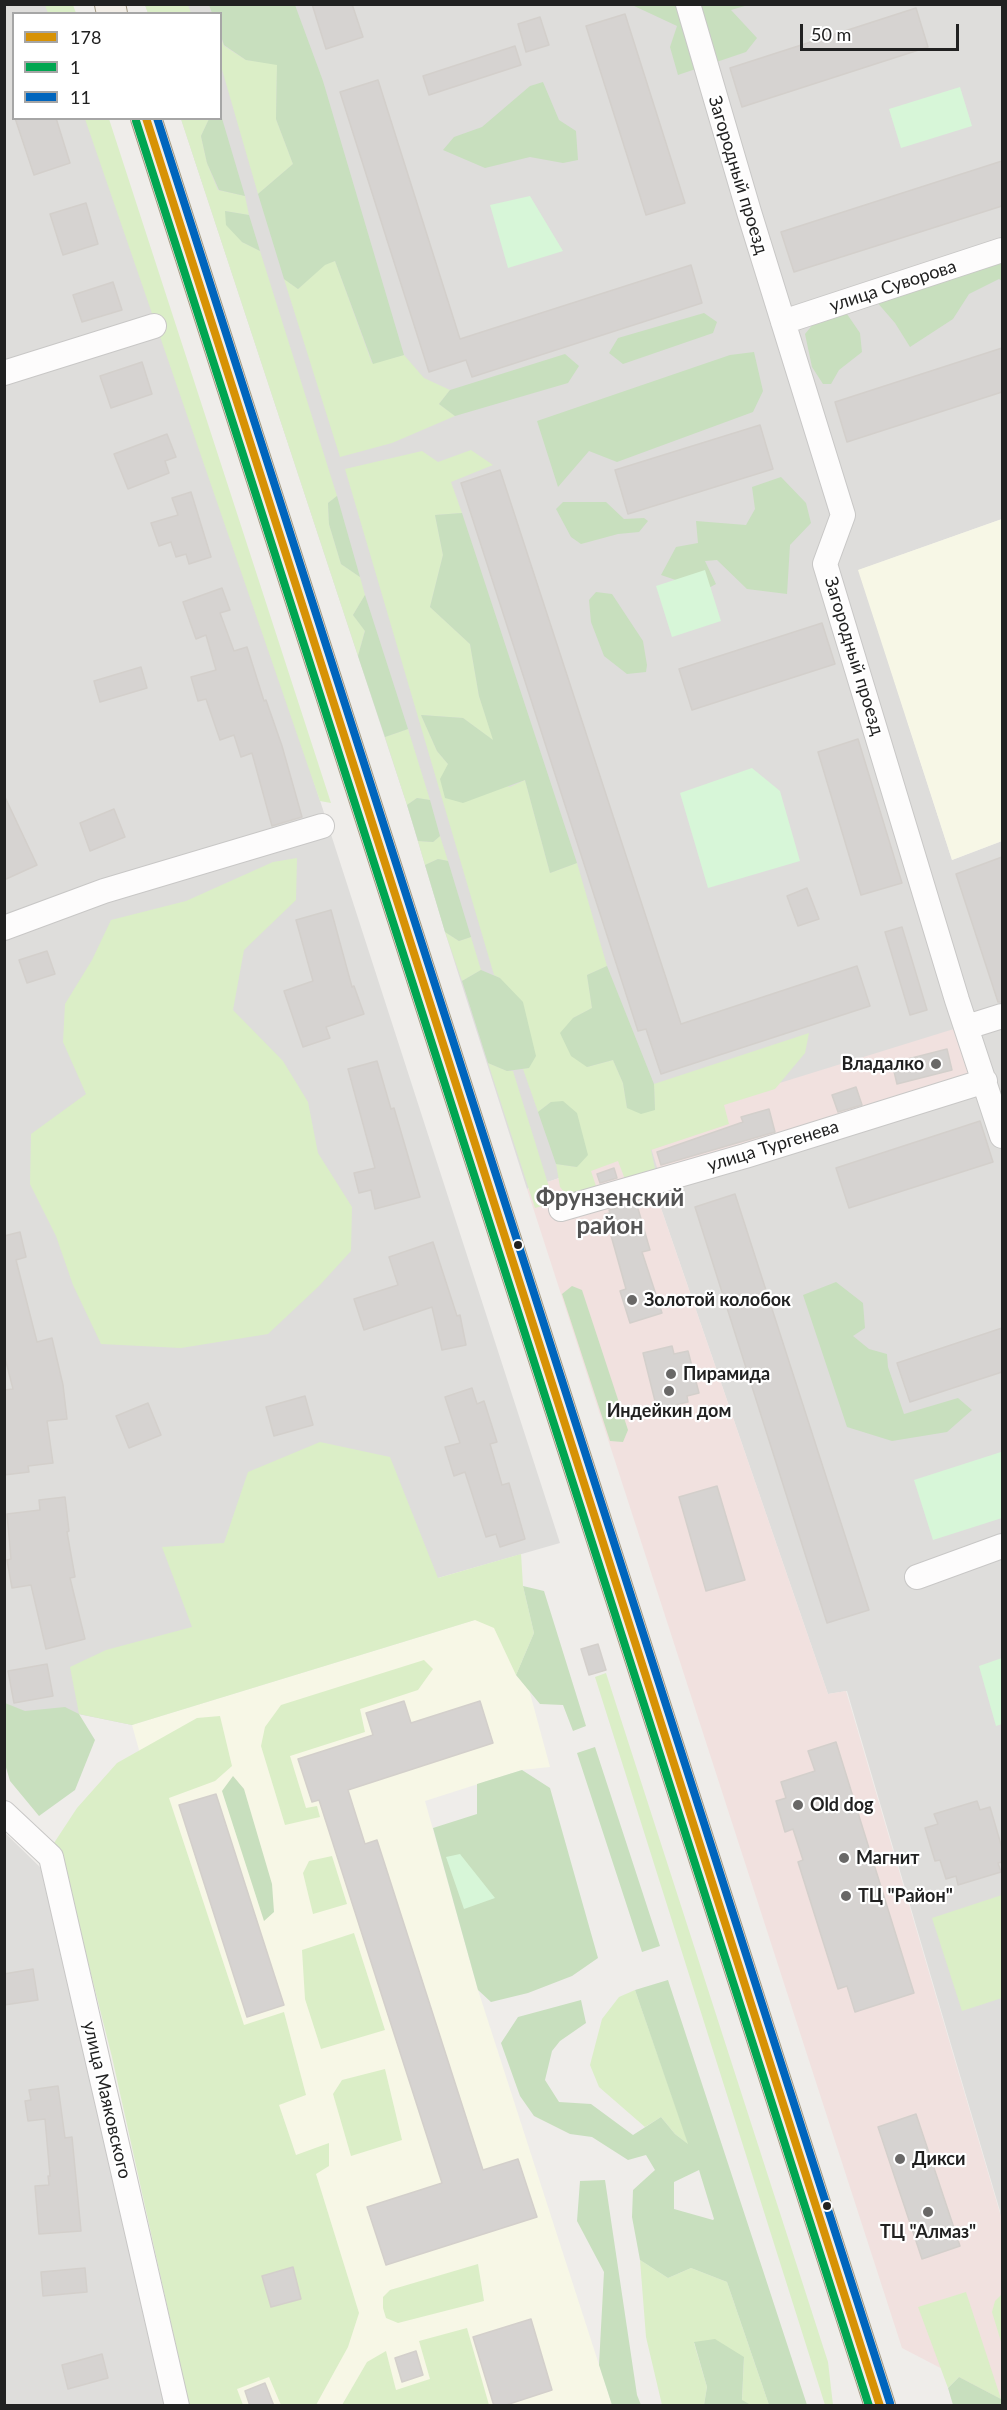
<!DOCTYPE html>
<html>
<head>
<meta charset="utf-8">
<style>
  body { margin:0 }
  #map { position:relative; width:1007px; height:2410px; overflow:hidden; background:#efedea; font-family:Lato,sans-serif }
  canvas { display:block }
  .frame { position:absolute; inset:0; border:6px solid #212121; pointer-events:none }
  .legend { position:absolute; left:12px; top:12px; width:210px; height:108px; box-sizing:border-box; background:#fff; border:2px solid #a6a6a6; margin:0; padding:8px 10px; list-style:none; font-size:18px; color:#212121 }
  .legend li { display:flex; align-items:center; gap:12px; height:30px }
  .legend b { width:30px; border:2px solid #a6a6a6 }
  .scale { position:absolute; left:800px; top:24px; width:159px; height:27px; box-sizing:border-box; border:3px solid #212121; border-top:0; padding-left:8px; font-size:18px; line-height:21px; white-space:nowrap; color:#212121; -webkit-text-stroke:4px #fff; paint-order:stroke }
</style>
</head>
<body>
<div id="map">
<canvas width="1007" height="2410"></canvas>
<div class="frame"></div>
<ul class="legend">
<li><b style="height:8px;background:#d79205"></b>178</li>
<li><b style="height:8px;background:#00a651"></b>1</li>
<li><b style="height:8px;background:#0065bd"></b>11</li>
</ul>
<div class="scale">50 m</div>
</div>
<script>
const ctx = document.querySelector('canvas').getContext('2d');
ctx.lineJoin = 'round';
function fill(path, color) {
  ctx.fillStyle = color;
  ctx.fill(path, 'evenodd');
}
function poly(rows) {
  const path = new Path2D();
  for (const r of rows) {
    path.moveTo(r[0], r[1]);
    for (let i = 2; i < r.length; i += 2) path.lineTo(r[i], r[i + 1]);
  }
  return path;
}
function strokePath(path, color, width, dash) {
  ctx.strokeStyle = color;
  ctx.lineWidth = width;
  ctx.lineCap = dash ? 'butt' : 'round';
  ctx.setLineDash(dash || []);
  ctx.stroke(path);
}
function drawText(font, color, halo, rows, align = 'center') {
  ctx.font = font + ' Lato,sans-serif';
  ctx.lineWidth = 4.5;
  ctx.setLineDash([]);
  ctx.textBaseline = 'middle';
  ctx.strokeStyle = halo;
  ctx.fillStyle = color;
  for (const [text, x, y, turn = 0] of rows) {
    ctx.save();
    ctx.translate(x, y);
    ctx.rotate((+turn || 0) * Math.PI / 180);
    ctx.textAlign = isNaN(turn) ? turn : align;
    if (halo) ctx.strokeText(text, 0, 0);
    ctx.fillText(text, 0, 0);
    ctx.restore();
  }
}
const residential = poly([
  [4,5,46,5,49,13,14,14,14,118,86,119,242,559,560,1543,438,1578,132,1725,78,1714,5,1724],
  [145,5,1002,5,1002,519,859,570,952,860,1002,841,1002,2268,1000,2211,847,1691,828,1694,641,1150,527,1189,445,932,407,805,181,119,220,118,220,14,148,13],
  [4,1832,41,1868,101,2111,169,2405,5,2405]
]);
const commercial = poly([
  [957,1028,972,1078,659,1174,644,1125],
  [641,1150,828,1694,846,1691,1002,2220,1002,2400,902,2348,527,1189]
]);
const education = poly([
  [1002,519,1002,841,952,860,858,570],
  [508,1612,550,1767,522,1770,425,1801,478,1990,612,2405,189,2405,273,2228,132,1725,475,1620]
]);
const grass = poly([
  [45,5,73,5,76,13,48,13],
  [145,5,188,5,191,13,148,13],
  [220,36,224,46,246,60,277,64,276,119,293,164,258,194,221,66],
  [85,119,109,119,331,803,320,801],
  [181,119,209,119,201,136,207,163,218,190,245,196,249,215,225,211,242,242,260,251,337,496,328,503,329,524,341,564,360,577,365,595,353,615,365,630,358,656],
  [335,261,372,363,404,355,424,378,450,390,439,404,455,416,392,443,340,457,284,279,298,289,325,264],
  [471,450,493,465,451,482,462,513,435,515,443,555,430,607,470,644,479,696,494,741,463,718,421,715,437,751,448,764,510,787,525,780,550,873,577,863,607,966,587,975,592,1008,573,1018,587,1067,613,1060,623,1083,627,1108,655,1110,654,1084,809,1033,805,1053,775,1089,724,1105,729,1124,651,1150,656,1173,626,1182,618,1161,591,1171,598,1192,570,1199,560,1187,556,1164,577,1167,551,1102,538,1112,523,1069,529,1068,500,978,494,975,345,469,422,451,438,462],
  [408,729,430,800,417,798,407,805,385,737],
  [440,836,448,861,438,859,425,865,418,841,433,842],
  [297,858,296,900,244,950,233,1010,283,1061,308,1102,318,1153,352,1207,351,1251,319,1286,268,1334,181,1348,101,1344,73,1285,56,1236,30,1184,31,1134,86,1094,63,1042,65,1004,92,960,111,920,186,901,273,862],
  [445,932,459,941,471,937,481,970,462,981],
  [488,1063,507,1071,513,1071,554,1203,535,1208],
  [320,1442,390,1457,438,1578,521,1554,523,1586,534,1633,516,1675,494,1628,475,1620,132,1725,79,1714,70,1667,106,1650,192,1627,162,1547,224,1543,248,1472],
  [424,1660,433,1669,418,1690,360,1709,365,1732,290,1756,306,1808,317,1806,320,1817,285,1825,261,1746,265,1727,281,1705],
  [606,1673,828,2362,833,2405,825,2405,595,1677],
  [220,1716,232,1766,215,1781,169,1798,244,2025,284,2012,306,2095,279,2105,296,2155,329,2143,329,2166,316,2174,359,2313,348,2347,316,2405,281,2405,269,2377,237,2389,243,2405,189,2405,112,2057,62,1860,54,1843,77,1808,117,1763,197,1718],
  [293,2268,301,2299,271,2307,262,2276],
  [332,1856,347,1904,313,1914,303,1873,309,1861],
  [1002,1895,1002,1998,962,2011,932,1918],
  [354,1933,385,2030,321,2049,305,1999,302,1950],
  [635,1990,689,2145,675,2134,661,2117,645,2127,599,2087,590,2065,602,2019,619,1997],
  [385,2069,402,2140,351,2156,333,2094,342,2080],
  [640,2260,668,2278,691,2268,727,2282,769,2405,751,2405,742,2401,744,2358,694,2343,707,2387,704,2405,662,2405,646,2337],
  [478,2264,484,2301,398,2323,386,2318,383,2308,383,2297,390,2290],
  [966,2292,1001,2399,959,2377,948,2388,918,2307],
  [1002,2294,1002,2345,992,2312,995,2301],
  [467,2328,489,2405,342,2405,367,2362,386,2351,396,2390,430,2379,419,2341]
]);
const forest = poly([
  [209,5,295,5,323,81,404,355,373,364,335,261,325,265,298,289,284,279,258,194,293,164,276,119,277,65,246,60,224,45,221,36,220,14,212,13],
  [632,5,748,5,731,10,757,38,746,52,678,75,670,47,677,26],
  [543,82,559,120,576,131,578,160,563,163,530,157,485,168,443,150,454,137,482,127,530,86],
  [221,115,245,196,219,190,207,163,201,136,209,119,220,118],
  [225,211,249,215,260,251,242,242,226,225],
  [1002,260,1002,281,999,279,969,294,953,319,910,347,895,323,876,301],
  [704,313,717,322,713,333,623,364,609,353,618,338],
  [847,314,860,333,862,352,839,370,831,384,823,384,812,367,805,334,814,323],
  [754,352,763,391,753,412,617,462,589,451,558,487,537,421,730,355],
  [565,354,579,366,568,383,455,416,439,404,450,390],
  [781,477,806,503,811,523,790,545,787,594,747,589,717,560,705,561,716,584,705,590,661,575,676,547,698,543,696,521,746,525,755,509,752,487],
  [337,496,360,577,341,564,329,524,328,503],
  [563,502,606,502,624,519,644,518,648,521,639,532,618,534,581,544,571,537,556,509],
  [462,513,577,863,550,873,525,780,463,803,445,798,440,779,448,764,437,751,421,715,463,718,493,740,479,696,470,644,430,607,443,555,435,515],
  [596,592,612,594,643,641,647,665,646,672,627,674,604,656,591,622,589,600],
  [365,595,408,729,385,737,358,656,365,631,353,615],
  [417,798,430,800,440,836,433,842,418,841,407,805],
  [438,859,448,861,471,937,459,941,445,932,425,865],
  [607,966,654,1084,655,1110,641,1114,627,1108,623,1083,613,1060,587,1067,571,1056,560,1033,573,1018,592,1008,587,975],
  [481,970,500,978,523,1002,536,1056,529,1068,507,1071,488,1063,462,981],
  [563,1101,577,1113,588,1155,577,1167,556,1164,538,1112,551,1102],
  [836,1282,863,1303,865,1328,853,1336,869,1349,887,1354,888,1367,904,1414,958,1398,972,1410,947,1432,892,1441,847,1427,803,1295],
  [572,1286,582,1290,628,1430,623,1442,610,1441,562,1294],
  [523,1586,544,1591,586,1726,573,1731,563,1705,540,1704,516,1675,534,1633],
  [5,1703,25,1711,65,1707,79,1714,95,1740,75,1790,39,1816,10,1781,5,1764],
  [595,1747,660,1946,642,1952,577,1753],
  [522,1770,550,1788,598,1958,572,1976,528,1993,491,2002,478,1990,433,1828,477,1814,477,1784],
  [233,1776,244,1789,272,1884,274,1912,264,1921,222,1791],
  [668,1980,807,2405,769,2405,727,2282,691,2268,668,2278,640,2260,632,2217,633,2190,655,2170,646,2155,628,2160,592,2137,570,2134,534,2116,520,2096,501,2043,518,2017,581,2000,586,2023,560,2041,552,2051,545,2080,559,2102,591,2104,633,2135,661,2117,675,2134,688,2144,635,1990],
  [699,2170,714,2219,713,2220,674,2209,674,2182],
  [605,2180,637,2395,641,2405,612,2405,599,2365,604,2272,577,2221,580,2181],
  [715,2339,744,2357,742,2400,751,2405,704,2405,707,2387,694,2342],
  [959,2377,1001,2399,1002,2405,953,2405,948,2388]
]);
const park = poly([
  [960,87,972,126,901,148,889,109],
  [530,196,563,251,508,268,490,205],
  [705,570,721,621,672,637,656,586],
  [752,768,780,791,800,861,708,888,680,793],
  [1001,1452,1002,1458,1002,1518,933,1540,914,1480],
  [1002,1658,1002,1724,996,1726,979,1666],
  [460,1854,495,1898,464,1909,446,1857]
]);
const building = poly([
  [312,4,352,4,363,37,326,49,312,4],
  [916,8,928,47,742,107,730,68,916,8],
  [625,14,685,203,646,215,586,26,625,14],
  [540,17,549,45,526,52,518,24,540,17],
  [515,46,521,65,429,95,423,76,515,46],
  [378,80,460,339,691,265,702,303,472,377,466,360,429,372,340,92,378,80],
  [15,118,56,118,70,163,34,175,15,118],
  [1002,161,1002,206,794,272,781,232,1002,161],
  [86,203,98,244,63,255,50,214,86,203],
  [113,282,122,310,82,322,73,295,113,282],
  [1002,348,1002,392,847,442,835,402,1002,348],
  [142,362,152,394,111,408,100,376,142,362],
  [760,425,773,469,628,514,615,470,760,425],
  [167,434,176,457,165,461,169,473,128,489,114,454,167,434],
  [500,470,681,1024,857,966,870,1006,661,1074,646,1029,638,1031,461,483,500,470],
  [191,492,211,557,189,564,186,554,176,557,171,542,159,546,151,523,178,515,172,498,191,492],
  [222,588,230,610,220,613,234,651,247,647,264,701,266,700,282,746,302,817,272,826,252,753,241,757,234,735,220,740,206,699,198,701,191,677,216,670,206,635,196,639,183,602,222,588],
  [822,623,835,664,692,710,679,669,822,623],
  [141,667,147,688,100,702,94,681,141,667],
  [858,739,902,883,861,895,818,752,858,739],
  [4,795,37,865,4,880,4,795],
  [114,809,125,837,90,851,80,823,114,809],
  [1002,857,1002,1002,998,1002,956,874,1002,857],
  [807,888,819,919,798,926,787,896,807,888],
  [331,910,352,987,354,986,364,1014,326,1027,330,1038,303,1047,284,991,313,981,296,920,331,910],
  [902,927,927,1010,910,1015,885,932,902,927],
  [47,951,55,974,27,983,19,960,47,951],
  [947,1049,952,1070,897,1084,892,1063,947,1049],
  [377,1061,391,1109,394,1108,420,1197,375,1209,371,1190,359,1193,354,1173,375,1168,348,1069,377,1061],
  [856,1087,862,1105,838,1112,832,1095,856,1087],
  [769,1109,775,1132,661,1165,657,1152,743,1122,741,1117,769,1109],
  [980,1121,993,1162,849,1208,836,1168,980,1121],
  [614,1168,617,1178,600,1183,597,1174,614,1168],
  [735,1194,869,1610,827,1623,695,1207,735,1194],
  [627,1205,627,1208,637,1205,650,1250,642,1252,662,1313,630,1323,620,1291,626,1289,605,1214,610,1213,609,1210,627,1205],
  [20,1232,26,1257,16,1260,37,1342,52,1338,63,1385,67,1419,47,1421,53,1463,28,1466,29,1472,4,1475,4,1390,13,1389,4,1354,4,1236,20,1232],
  [433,1242,457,1316,460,1315,466,1345,442,1350,432,1307,364,1330,354,1299,398,1285,389,1257,433,1242],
  [1002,1328,1002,1372,910,1402,897,1363,1002,1328],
  [672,1346,674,1354,688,1351,699,1393,687,1396,688,1402,657,1409,643,1353,672,1346],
  [472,1388,477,1404,484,1401,497,1442,490,1444,502,1485,509,1483,525,1539,500,1547,496,1534,486,1537,465,1472,454,1476,445,1447,460,1443,445,1397,472,1388],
  [305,1396,313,1425,274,1436,266,1407,305,1396],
  [148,1403,161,1435,129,1448,116,1416,148,1403],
  [717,1486,745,1580,706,1591,679,1497,717,1486],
  [65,1497,69,1531,67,1532,75,1577,70,1578,85,1639,46,1649,31,1585,12,1588,7,1560,11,1559,7,1514,40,1510,39,1500,65,1497],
  [598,1644,606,1670,589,1675,581,1649,598,1644],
  [47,1664,53,1696,14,1703,8,1671,47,1664],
  [404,1701,411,1723,480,1701,493,1743,348,1790,365,1844,377,1840,483,2170,518,2159,537,2217,386,2265,367,2207,442,2183,319,1800,312,1802,298,1759,373,1735,366,1713,404,1701],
  [836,1742,914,1993,855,2012,847,1986,838,1989,798,1862,803,1860,793,1829,785,1832,776,1801,786,1798,781,1782,815,1771,808,1751,836,1742],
  [216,1794,284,2005,247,2017,179,1805,216,1794],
  [977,1801,980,1810,990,1807,1002,1848,1002,1862,998,1863,1001,1872,958,1885,956,1876,946,1879,940,1860,935,1861,925,1828,938,1824,934,1814,977,1801],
  [33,1969,38,2000,4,2005,4,1974,33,1969],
  [58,2086,65,2138,72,2137,81,2231,39,2234,35,2186,49,2185,48,2176,50,2176,45,2119,28,2121,25,2101,31,2100,29,2090,58,2086],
  [916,2114,960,2246,922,2259,878,2127,916,2114],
  [293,2267,301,2299,271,2307,262,2276,293,2267],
  [85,2268,87,2292,43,2296,41,2272,85,2268],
  [531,2319,552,2390,503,2406,494,2406,473,2337,531,2319],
  [416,2351,423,2375,402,2382,395,2358,416,2351],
  [102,2354,108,2378,68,2389,62,2365,102,2354],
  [265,2383,274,2406,250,2406,245,2391,265,2383]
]);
const minor = poly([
  [688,4,749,212,843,515,825,564,957,1000,1002,1136],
  [783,322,1002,250],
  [4,373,154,326],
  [4,928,104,891,322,826],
  [967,1027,1002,1016],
  [561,1209,745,1156,985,1081],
  [917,1577,1002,1546],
  [4,1813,51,1857,177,2406]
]);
const major = poly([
  [110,4,112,14],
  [146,118,880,2406]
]);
const bus1 = poly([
  [146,118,880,2406]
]);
const bus2 = poly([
  [136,121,869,2406]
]);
const bus3 = poly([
  [157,118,890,2403]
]);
const markers = [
  [936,1064,6,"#696867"],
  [518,1245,5,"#212121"],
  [632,1300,6,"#696867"],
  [671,1374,6,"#696867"],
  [669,1391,6,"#696867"],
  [798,1805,6,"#696867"],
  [844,1858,6,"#696867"],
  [846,1896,6,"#696867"],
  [900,2159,6,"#696867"],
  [827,2206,5,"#212121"],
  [928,2212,6,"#696867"]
];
const streetNames = [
  ["Загородный проезд",738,175,73],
  ["улица Суворова",893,286,-18],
  ["Загородный проезд",854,656,73],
  ["улица Тургенева",773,1146,-17],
  ["улица Маяковского",107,2100,77]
];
const poiNames = [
  ["Владалко",924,1064,"right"],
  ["Золотой колобок",644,1300],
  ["Пирамида",683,1374],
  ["Индейкин дом",669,1411,"center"],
  ["Old dog",810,1805],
  ["Магнит",856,1858],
  ["ТЦ \"Район\"",858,1896],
  ["Дикси",912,2159],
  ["ТЦ \"Алмаз\"",928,2232,"center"]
];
const districtNames = [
  ["Фрунзенский",610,1198],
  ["район",610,1226]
];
fill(residential, '#dedddb');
fill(commercial, '#f1e1df');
fill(education, '#f7f7e6');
fill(grass, '#dbeec7');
fill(forest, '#c8dfbe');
fill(park, '#d7f6d8');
fill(building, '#d6d3d1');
strokePath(building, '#d3cfcb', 1.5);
strokePath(minor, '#c8c7c6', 26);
strokePath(major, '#a69c85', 32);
strokePath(minor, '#fdfcfc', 24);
strokePath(major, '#f2ede6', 30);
strokePath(bus1, '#d79205', 8);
strokePath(bus2, '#00a651', 8);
strokePath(bus3, '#0065bd', 8);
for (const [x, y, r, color] of markers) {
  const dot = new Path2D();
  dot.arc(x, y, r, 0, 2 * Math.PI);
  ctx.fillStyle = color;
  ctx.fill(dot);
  strokePath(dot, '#fff', 2);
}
drawText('18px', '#212121', '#fff', streetNames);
drawText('bold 18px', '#212121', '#fff', poiNames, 'left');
drawText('bold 24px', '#545454', '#fff', districtNames);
</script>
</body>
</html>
